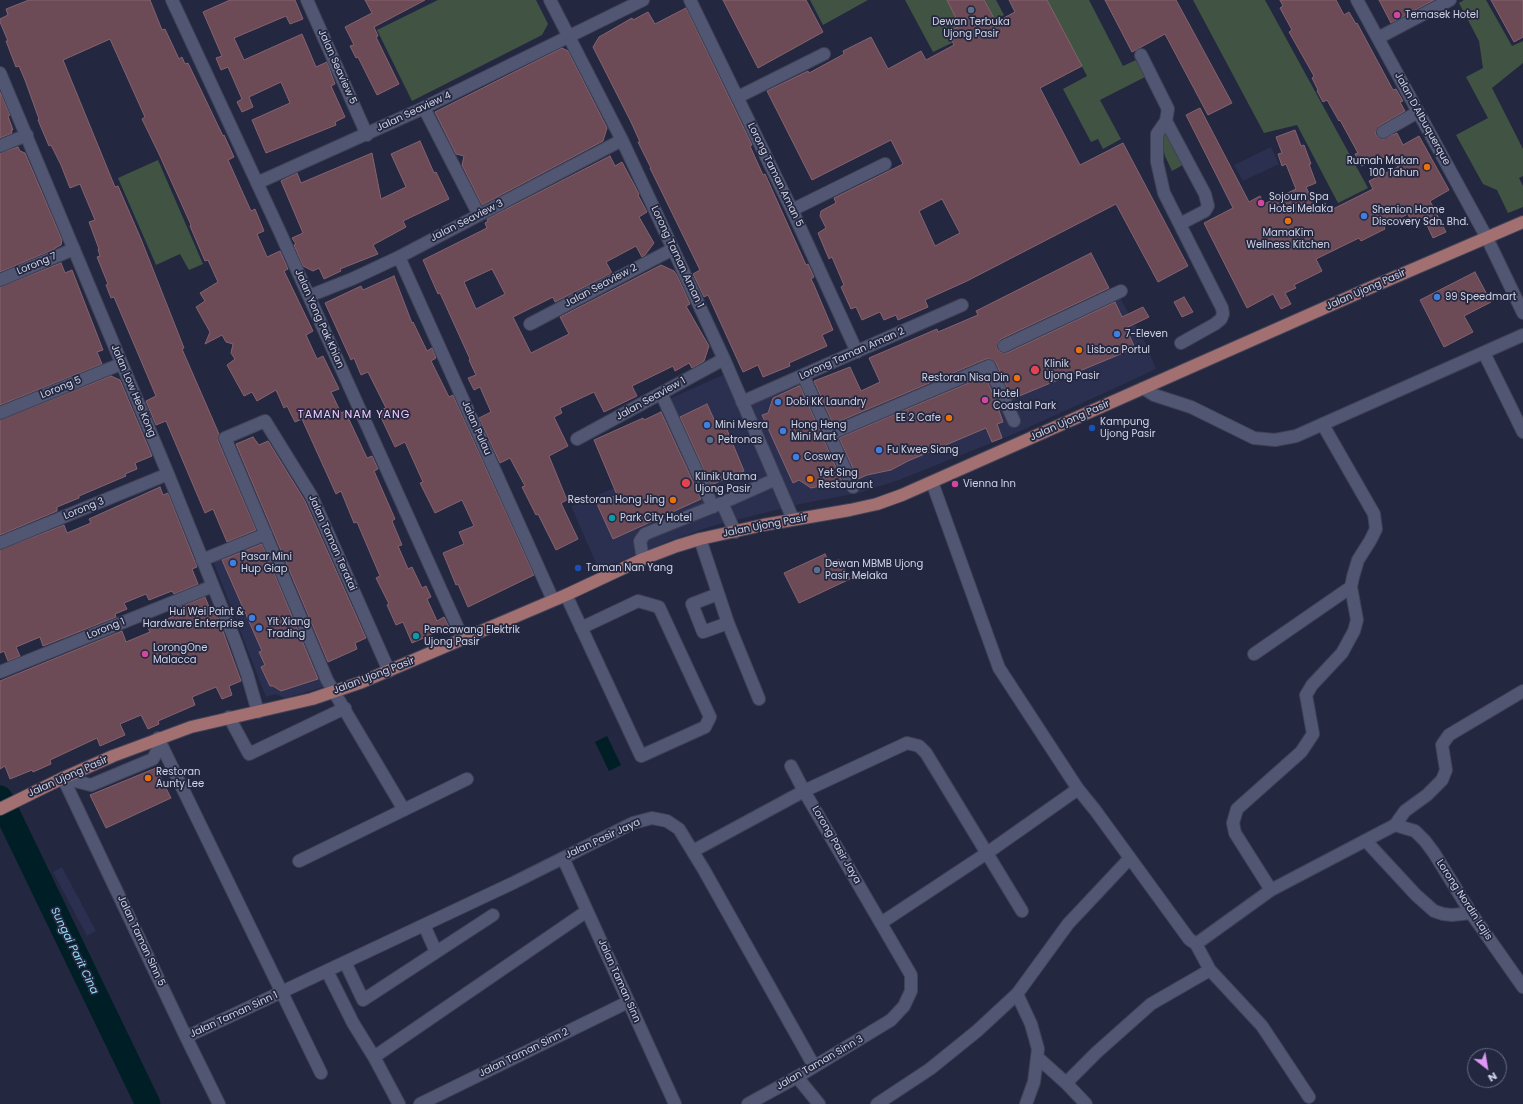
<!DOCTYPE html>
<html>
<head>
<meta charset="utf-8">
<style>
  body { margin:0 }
  #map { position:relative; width:1523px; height:1104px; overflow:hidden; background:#232740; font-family:Poppins,sans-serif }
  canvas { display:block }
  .north { position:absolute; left:1467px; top:1048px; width:40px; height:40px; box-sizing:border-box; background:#232740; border:1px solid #686c82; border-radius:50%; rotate:149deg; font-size:11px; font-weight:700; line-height:16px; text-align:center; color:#d0d3e4 }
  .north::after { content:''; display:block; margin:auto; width:14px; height:18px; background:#de98f3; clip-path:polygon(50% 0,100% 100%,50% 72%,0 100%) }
</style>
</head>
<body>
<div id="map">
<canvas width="1523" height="1104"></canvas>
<div class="north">N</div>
</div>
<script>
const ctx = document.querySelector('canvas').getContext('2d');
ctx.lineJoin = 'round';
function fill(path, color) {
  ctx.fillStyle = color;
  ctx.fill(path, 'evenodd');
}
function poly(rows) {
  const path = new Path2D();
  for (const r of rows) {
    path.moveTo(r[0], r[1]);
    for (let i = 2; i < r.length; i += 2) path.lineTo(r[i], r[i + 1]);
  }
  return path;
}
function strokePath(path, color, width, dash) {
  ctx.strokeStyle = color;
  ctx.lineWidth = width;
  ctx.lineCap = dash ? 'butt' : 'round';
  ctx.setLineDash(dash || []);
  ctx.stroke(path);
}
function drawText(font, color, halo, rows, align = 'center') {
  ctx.font = font + ' Poppins,sans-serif';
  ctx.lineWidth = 3.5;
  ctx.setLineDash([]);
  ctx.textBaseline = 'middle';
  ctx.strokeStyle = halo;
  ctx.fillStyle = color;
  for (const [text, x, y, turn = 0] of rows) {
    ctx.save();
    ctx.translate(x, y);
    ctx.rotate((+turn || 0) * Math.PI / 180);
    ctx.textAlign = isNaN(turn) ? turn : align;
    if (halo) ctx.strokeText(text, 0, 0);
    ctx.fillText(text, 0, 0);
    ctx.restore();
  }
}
const built = poly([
  [1271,147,1279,164,1243,181,1234,165],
  [1115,289,1146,344,1156,369,1113,389,1016,433,899,480,858,493,800,504,712,526,669,541,599,570,571,506,684,459,658,404,734,370,749,405,809,379,831,428,986,362,984,355],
  [266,530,334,684,285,698,275,694,266,697,210,553],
  [62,867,96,931,87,936,53,872]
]);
const green = poly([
  [438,0,536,0,548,24,542,35,412,101,377,30],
  [810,0,868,0,823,25],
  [905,0,947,0,966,36,933,52],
  [984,0,996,0,1004,15,995,20],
  [1047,0,1089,0,1123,66,1136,60,1145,77,1100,100,1121,139,1103,149,1098,139,1091,142,1063,89,1087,76],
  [1193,0,1265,0,1368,188,1338,203,1297,125,1264,133],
  [1464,0,1486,0,1512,46,1523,41,1523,63,1492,88,1523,149,1523,176,1519,178,1523,186,1523,207,1508,213,1497,190,1483,184,1456,135,1488,118,1466,77,1483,68,1479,41,1459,3],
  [1166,133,1188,162,1172,171,1165,156,1161,138],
  [158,160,203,264,189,270,180,254,156,265,118,178]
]);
const water = poly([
  [607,736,621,765,609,771,595,742]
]);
const river = poly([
  [0,798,148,1104]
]);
const building = poly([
  [29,0,150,0,162,30,165,29,179,59,182,57,185,64,188,63,223,136,224,135,234,157,228,160,251,211,255,209,264,231,257,234,267,257,280,251,288,269,284,271,313,331,306,335,317,359,323,356,339,389,331,392,341,413,345,411,367,458,372,456,378,469,374,471,395,519,392,521,402,545,398,546,408,569,412,567,422,588,426,586,431,597,427,599,437,621,444,617,449,627,412,643,403,622,396,625,387,605,389,604,376,578,380,576,357,522,354,523,341,491,336,494,302,419,295,422,287,406,284,408,276,390,257,401,252,392,244,396,227,365,235,359,231,353,233,344,226,342,222,335,205,344,210,332,196,307,205,301,200,293,218,282,208,260,205,261,190,226,191,225,159,154,142,119,145,117,110,39,63,60,115,187,118,186,141,239,184,348,182,349,219,434,218,441,256,530,227,542,213,509,205,513,166,421,156,425,146,401,156,396,114,297,111,298,106,285,108,284,97,257,100,256,98,249,99,249,89,222,95,220,80,184,70,188,61,165,51,145,49,146,38,120,39,119,25,80,19,66,16,67,6,41,8,41,0,22,0,19,8,15,6,9,29,0],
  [230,0,295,0,303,19,290,24,286,16,234,38,244,60,302,34,316,67,327,62,335,84,331,86,345,117,335,122,336,125,266,153,252,120,290,103,281,82,249,97,253,107,242,112,237,102,242,99,228,67,221,70,216,58,222,56,203,12,230,0],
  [365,0,425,0,374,27,378,36,376,37,399,84,377,95,358,57,356,58,350,46,354,45,345,27,372,13,365,0],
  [723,0,806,0,823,32,758,68,723,0],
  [947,0,984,0,996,22,1015,12,1009,0,1047,0,1082,66,1040,88,1080,165,1123,143,1188,266,1158,282,1116,204,967,281,925,300,928,307,898,320,896,315,884,320,880,312,862,320,856,307,851,309,841,287,844,285,832,257,829,259,818,233,826,228,820,216,821,211,836,203,834,198,903,164,891,140,812,180,767,91,808,71,809,73,844,54,843,51,871,37,888,69,921,51,926,60,954,45,948,32,960,26,947,0],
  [942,199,960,233,935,246,919,211,942,199],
  [1105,0,1176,0,1232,103,1208,115,1165,34,1132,52,1105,0],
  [1280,0,1336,0,1344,15,1349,12,1356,24,1357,23,1393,90,1396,89,1403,101,1400,102,1405,111,1379,126,1376,132,1376,135,1379,138,1383,139,1397,133,1403,145,1419,136,1449,190,1430,201,1446,232,1433,238,1423,217,1412,223,1408,214,1384,226,1385,229,1361,241,1359,238,1316,259,1322,271,1294,285,1296,288,1285,293,1291,304,1281,309,1273,294,1247,308,1204,223,1233,208,1186,115,1200,108,1249,202,1260,196,1264,204,1296,189,1286,164,1282,166,1278,154,1282,153,1276,137,1295,130,1301,146,1304,145,1311,164,1309,164,1316,183,1306,187,1316,208,1325,203,1329,211,1373,189,1369,181,1398,167,1392,154,1361,166,1355,154,1358,153,1340,120,1339,121,1327,100,1323,102,1317,91,1318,90,1312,78,1314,76,1289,32,1292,30,1280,8,1283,6,1280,0],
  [1379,0,1434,0,1391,23,1379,0],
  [1491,0,1523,0,1523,37,1514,42,1491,0],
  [686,8,752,145,750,146,763,175,765,174,806,265,808,264,814,277,811,279,814,285,833,330,822,335,827,346,789,363,790,366,763,377,758,365,743,372,708,295,704,297,693,274,700,270,650,168,651,168,638,142,640,142,631,122,593,47,599,37,632,18,633,20,648,12,655,24,686,8],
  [562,48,568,51,607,128,603,141,482,205,462,165,464,156,456,154,435,112,562,48],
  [0,92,10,115,8,116,13,130,11,130,12,133,0,138,0,92],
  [420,141,434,173,436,172,449,199,403,221,406,227,373,245,378,254,340,269,341,271,324,279,319,268,313,271,303,266,294,245,296,244,292,238,303,233,281,181,297,173,301,183,372,153,381,199,406,187,391,154,420,141],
  [18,147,20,151,25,153,62,240,61,245,55,248,55,249,0,272,0,153,18,147],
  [610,156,615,166,622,162,639,194,638,195,647,212,639,217,654,243,645,255,642,257,636,246,606,262,612,273,555,302,553,297,513,317,531,353,569,334,560,317,562,316,661,265,674,271,678,277,690,304,686,306,709,346,704,361,692,368,689,363,675,371,673,366,632,386,637,396,604,412,594,392,560,408,562,413,554,417,568,446,549,456,567,500,561,503,578,539,556,550,538,514,536,515,522,487,525,486,510,458,500,463,479,418,491,412,480,387,474,390,468,378,476,375,469,360,470,359,440,293,438,294,423,260,487,228,485,223,488,221,487,219,610,156],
  [492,269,505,294,476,309,464,282,492,269],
  [1091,253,1109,288,1001,339,998,342,997,349,1000,352,1007,353,1115,302,1122,317,1143,307,1149,317,1126,328,1135,348,1012,399,996,363,990,359,986,359,833,424,814,381,850,367,861,391,880,382,869,358,937,329,938,332,978,315,976,311,1091,253],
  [61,263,65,273,72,270,103,350,97,352,102,364,0,405,0,287,61,263],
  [1475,272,1491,302,1464,316,1473,332,1444,347,1420,300,1475,272],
  [394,276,412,323,413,322,427,351,432,348,436,358,431,361,449,397,453,395,534,575,468,607,458,584,456,585,443,553,464,544,459,532,474,526,462,500,435,513,420,483,423,482,405,442,395,447,378,411,386,408,368,372,361,375,354,358,351,360,325,303,361,286,363,290,394,276],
  [1184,297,1193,312,1182,317,1174,302,1184,297],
  [111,376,120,380,152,456,135,463,137,469,125,474,126,476,79,496,79,498,57,507,57,511,0,535,0,420,111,376],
  [985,376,998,405,997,405,1003,422,997,424,1002,438,992,442,986,428,908,461,891,470,867,475,858,479,839,438,985,376],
  [799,386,800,386,842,481,811,488,799,480,793,483,777,448,762,415,768,413,773,398,799,386],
  [707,404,718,428,725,425,744,471,711,485,680,417,707,404],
  [661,412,701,499,613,539,597,504,617,495,594,440,643,418,644,420,661,412],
  [253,437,259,445,268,441,305,501,366,638,355,643,357,649,328,662,236,444,253,437],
  [160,487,163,495,168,493,197,567,192,569,198,584,174,594,172,591,149,600,146,594,124,603,127,609,115,614,116,617,43,646,40,637,16,647,20,656,8,661,4,651,0,653,0,550,64,525,67,533,91,523,89,519,160,487],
  [262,544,318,679,281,691,273,686,270,686,261,667,265,665,259,652,262,651,222,560,262,544],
  [825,554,830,564,839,559,850,579,799,603,784,573,825,554],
  [205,597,212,614,216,612,241,681,229,686,232,695,222,699,216,687,192,697,195,705,158,721,159,724,148,729,141,715,120,724,125,735,100,746,97,738,50,760,51,764,33,772,32,770,10,779,5,766,0,769,0,681,122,631,126,642,150,632,148,628,182,612,180,607,205,597],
  [156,768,171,798,106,828,90,795,156,768]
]);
const minor = poly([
  [172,0,279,230,463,639],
  [307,0,367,135],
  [550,0,622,140,673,249,724,359,793,519],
  [690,0,792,210,857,352],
  [1357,0,1487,238,1523,313],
  [1378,38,1450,0],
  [1141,55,1168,109,1166,121,1157,134,1157,162,1164,193,1222,308,1223,314,1221,319,1215,324,1181,343],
  [0,73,168,474,236,643,247,674,258,712],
  [738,97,824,54],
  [424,108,479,215],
  [1166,121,1205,194,1208,206,1205,211,1180,224],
  [1383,132,1418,112],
  [0,146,27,135],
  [257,183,417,111,643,0],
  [792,210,885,164],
  [399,257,553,600],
  [0,280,74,249],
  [309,296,352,279,399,257,622,140],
  [530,324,673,249],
  [1004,346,1121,291],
  [1484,353,1523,432],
  [803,375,853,487],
  [1143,388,1154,395,1191,407,1254,438,1275,440,1296,436,1523,335],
  [661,393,713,507],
  [742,402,962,305],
  [0,413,121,364],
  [830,434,989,366,1014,421],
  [577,439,724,359],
  [932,482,999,668,1078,789,1095,810,1189,939,1196,944,1271,890,1395,825,1405,811,1427,795,1442,780,1446,770,1442,745,1449,735,1523,691],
  [735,532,722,503,776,479],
  [700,539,728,623,703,632,692,604,718,594],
  [0,543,168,474],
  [643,559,640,541,645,534,722,503],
  [202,560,266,534],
  [566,595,641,756,705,727,710,717,659,607,638,601,581,628],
  [728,623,759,699],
  [1254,654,1351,587],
  [389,671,312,497,265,421,225,438,327,680,404,810],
  [0,672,213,586],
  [229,717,249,754,345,708],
  [158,738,321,1073],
  [63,778,186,1037,219,1104],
  [63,778,91,785,153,759,158,749,158,738],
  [1395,825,1415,831,1425,841,1434,853,1471,913,1523,987],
  [1366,841,1416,895,1434,911,1443,914,1452,915,1471,913],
  [693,851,804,791,907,743,919,746,926,753,1022,911],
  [563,858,675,1104],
  [299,861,467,779],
  [1271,890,1235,833,1233,823,1237,809,1301,752,1313,734,1306,695,1312,685,1342,653,1354,631,1357,620,1351,587,1353,577,1358,560,1370,541,1376,529,1374,514,1323,425],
  [881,923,987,853,1078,789],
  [424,925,436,952],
  [1196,944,1210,970,1262,1026,1309,1097],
  [345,962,363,1000,493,915],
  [327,971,353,1023,374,1057],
  [1017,994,1031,1024,1038,1049,1034,1082,1026,1104],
  [186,1037,513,883,633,823,652,818,667,821,679,829,704,870,814,1066],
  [1037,1057,1066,1083,1086,1104],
  [797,1077,819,1104],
  [1066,1083,1097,1052,1151,1004,1210,970],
  [399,1104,374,1057,587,911],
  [420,1104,628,1002],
  [748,1104,797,1077,891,1020,904,1006,911,991,911,975,804,791,791,766],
  [877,1104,930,1069,977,1031,1017,994,1068,924,1130,858]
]);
const major = poly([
  [0,809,63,778,113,756,191,727,312,699,362,682,566,595,643,559,677,546,700,539,763,525,850,510,877,504,902,495,1365,290,1523,222]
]);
const markers = [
  [971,10,4,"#5c6f8a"],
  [1397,15,4,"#d1479c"],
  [1427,167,4,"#e8710a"],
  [1261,203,4,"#d1479c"],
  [1364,216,4,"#3f7fe0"],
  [1288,221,4,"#e8710a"],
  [1437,297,4,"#3f7fe0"],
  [1117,334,4,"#3f7fe0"],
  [1079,350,4,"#e8710a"],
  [1035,370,5,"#e0444e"],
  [1017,378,4,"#e8710a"],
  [985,400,4,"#d1479c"],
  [778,402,4,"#3f7fe0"],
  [949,418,4,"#e8710a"],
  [707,425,4,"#3f7fe0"],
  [1092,428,4,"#1a4fb4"],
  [783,431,4,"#3f7fe0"],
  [710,440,4,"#5c6f8a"],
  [879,450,4,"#3f7fe0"],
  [796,457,4,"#3f7fe0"],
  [810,479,4,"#e8710a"],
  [686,483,5,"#e0444e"],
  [955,484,4,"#d1479c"],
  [673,500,4,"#e8710a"],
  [612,518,4,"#0f9aa8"],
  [233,563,4,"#3f7fe0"],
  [578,568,4,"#1a4fb4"],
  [817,570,4,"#5c6f8a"],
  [252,618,4,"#3f7fe0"],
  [259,628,4,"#3f7fe0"],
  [416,636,4,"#0f9aa8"],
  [145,654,4,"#d1479c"],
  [148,778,4,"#e8710a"]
];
const poiNames = [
  ["Temasek Hotel",1405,15],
  ["Dewan Terbuka",971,22,"center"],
  ["Ujong Pasir",971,34,"center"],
  ["Rumah Makan",1419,161,"right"],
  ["100 Tahun",1419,173,"right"],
  ["Sojourn Spa",1269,197],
  ["Hotel Melaka",1269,209],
  ["Shenion Home",1372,210],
  ["Discovery Sdn. Bhd.",1372,222],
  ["MamaKim",1288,233,"center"],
  ["Wellness Kitchen",1288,245,"center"],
  ["99 Speedmart",1445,297],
  ["7-Eleven",1125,334],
  ["Lisboa Portul",1087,350],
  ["Klinik",1044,364],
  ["Ujong Pasir",1044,376],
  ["Restoran Nisa Din",1009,378,"right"],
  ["Hotel",993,394],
  ["Coastal Park",993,406],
  ["Dobi KK Laundry",786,402],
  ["EE 2 Cafe",941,418,"right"],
  ["Kampung",1100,422],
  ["Ujong Pasir",1100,434],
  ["Mini Mesra",715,425],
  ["Hong Heng",791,425],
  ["Mini Mart",791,437],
  ["Petronas",718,440],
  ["Fu Kwee Siang",887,450],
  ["Cosway",804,457],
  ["Yet Sing",818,473],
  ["Restaurant",818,485],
  ["Klinik Utama",695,477],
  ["Ujong Pasir",695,489],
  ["Vienna Inn",963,484],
  ["Restoran Hong Jing",665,500,"right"],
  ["Park City Hotel",620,518],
  ["Pasar Mini",241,557],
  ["Hup Giap",241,569],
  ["Dewan MBMB Ujong",825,564],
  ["Pasir Melaka",825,576],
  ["Taman Nan Yang",586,568],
  ["Hui Wei Paint &",244,612,"right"],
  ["Hardware Enterprise",244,624,"right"],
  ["Yit Xiang",267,622],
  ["Trading",267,634],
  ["Pencawang Elektrik",424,630],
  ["Ujong Pasir",424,642],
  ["LorongOne",153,648],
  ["Malacca",153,660],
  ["Restoran",156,772],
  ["Aunty Lee",156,784]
];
const streetNames = [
  ["Jalan Seaview 5",337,67,66],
  ["Jalan Seaview 4",414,112,-25],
  ["Jalan D'Albuquerque",1422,119,61],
  ["Lorong Taman Aman 5",775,175,64],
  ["Jalan Seaview 3",467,221,-27],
  ["Lorong Taman Aman 1",677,257,65],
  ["Lorong 7",37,264,-23],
  ["Jalan Seaview 2",601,286,-28],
  ["Jalan Ujong Pasir",1366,290,-24],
  ["Jalan Yong Pak Khian",319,319,66],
  ["Lorong Taman Aman 2",852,354,-24],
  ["Lorong 5",61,388,-22],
  ["Jalan Low Hee Kong",133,391,67],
  ["Jalan Seaview 1",651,399,-29],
  ["Jalan Ujong Pasir",1070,421,-24],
  ["Jalan Pulau",476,428,66],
  ["Lorong 3",84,509,-22],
  ["Jalan Ujong Pasir",765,526,-11],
  ["Jalan Taman Teratai",332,543,66],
  ["Lorong 1",106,629,-22],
  ["Jalan Ujong Pasir",374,676,-21],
  ["Jalan Ujong Pasir",68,777,-24],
  ["Jalan Pasir Jaya",603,839,-25],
  ["Lorong Pasir Jaya",836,845,60],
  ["Lorong Nordin Lajis",1464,900,57],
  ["Jalan Taman Sinn 5",141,941,65],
  ["Jalan Taman Sinn",619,981,66],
  ["Jalan Taman Sinn 1",234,1015,-25],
  ["Jalan Taman Sinn 2",524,1053,-26],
  ["Jalan Taman Sinn 3",820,1063,-30]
];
const neighbourhoodNames = [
  ["TAMAN NAM YANG",354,415]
];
const waterNames = [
  ["Sungai Parit Cina",74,951,64]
];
fill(built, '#2b3050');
fill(green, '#415443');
fill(water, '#001e25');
strokePath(river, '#001e25', 25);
fill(building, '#6c4a56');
strokePath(building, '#85636f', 1);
strokePath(minor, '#404257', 14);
strokePath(major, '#404257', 14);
strokePath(minor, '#515672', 12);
strokePath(major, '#a27071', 12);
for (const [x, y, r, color] of markers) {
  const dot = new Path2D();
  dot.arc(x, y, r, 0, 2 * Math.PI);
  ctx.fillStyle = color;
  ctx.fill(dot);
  strokePath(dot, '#232740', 1.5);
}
drawText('10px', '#d0d3e4', '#232740', poiNames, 'left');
drawText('10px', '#d0d3e4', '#232740', streetNames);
ctx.letterSpacing = '1px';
drawText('11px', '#f2cbfe', '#232740', neighbourhoodNames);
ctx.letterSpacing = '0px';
drawText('italic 11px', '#91def1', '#232740', waterNames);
</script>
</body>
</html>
